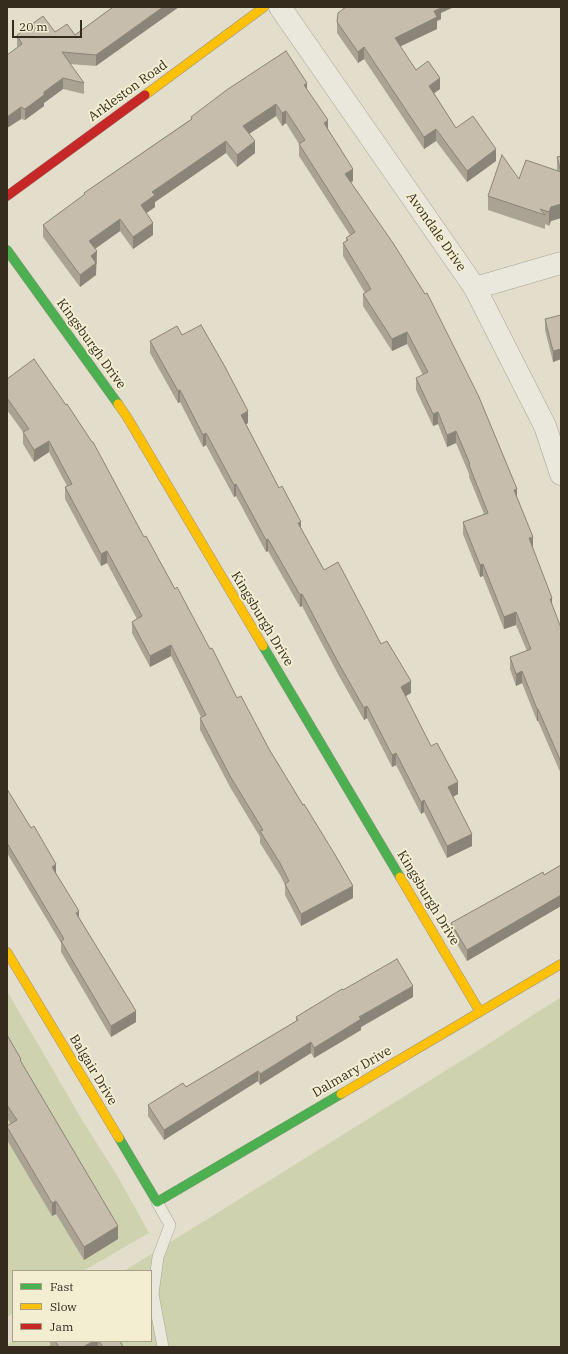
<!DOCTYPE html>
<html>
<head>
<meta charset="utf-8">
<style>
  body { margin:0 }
  #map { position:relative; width:568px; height:1354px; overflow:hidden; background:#e2decb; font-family:"IBM Plex Serif",serif }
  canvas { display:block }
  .frame { position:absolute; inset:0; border:8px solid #352c1e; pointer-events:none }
  .legend { position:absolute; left:12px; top:1270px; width:140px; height:72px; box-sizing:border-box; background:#f3eed1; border:1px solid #a7a089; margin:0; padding:5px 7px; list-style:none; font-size:12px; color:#352c1e }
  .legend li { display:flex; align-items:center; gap:8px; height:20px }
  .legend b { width:20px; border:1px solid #a7a089 }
  .scale { position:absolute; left:12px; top:20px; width:70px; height:18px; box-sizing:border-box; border:2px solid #352c1e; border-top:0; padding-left:5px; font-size:12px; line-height:14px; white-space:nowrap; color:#352c1e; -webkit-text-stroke:3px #f3eed1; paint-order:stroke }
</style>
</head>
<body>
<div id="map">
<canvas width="568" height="1354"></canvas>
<div class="frame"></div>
<ul class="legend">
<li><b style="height:5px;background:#4caf50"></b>Fast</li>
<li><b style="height:5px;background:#ffc107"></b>Slow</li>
<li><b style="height:5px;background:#c62828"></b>Jam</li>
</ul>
<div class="scale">20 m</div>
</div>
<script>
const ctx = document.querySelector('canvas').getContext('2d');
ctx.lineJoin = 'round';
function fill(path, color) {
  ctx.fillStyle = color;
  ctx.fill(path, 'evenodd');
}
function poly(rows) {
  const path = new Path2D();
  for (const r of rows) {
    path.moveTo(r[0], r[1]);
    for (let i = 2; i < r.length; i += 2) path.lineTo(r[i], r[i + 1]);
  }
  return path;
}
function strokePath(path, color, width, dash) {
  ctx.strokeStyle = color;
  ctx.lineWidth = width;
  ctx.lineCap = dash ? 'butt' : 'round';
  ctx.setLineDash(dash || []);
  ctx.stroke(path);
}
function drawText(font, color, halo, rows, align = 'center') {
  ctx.font = font + ' "IBM Plex Serif",serif';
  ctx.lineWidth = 4;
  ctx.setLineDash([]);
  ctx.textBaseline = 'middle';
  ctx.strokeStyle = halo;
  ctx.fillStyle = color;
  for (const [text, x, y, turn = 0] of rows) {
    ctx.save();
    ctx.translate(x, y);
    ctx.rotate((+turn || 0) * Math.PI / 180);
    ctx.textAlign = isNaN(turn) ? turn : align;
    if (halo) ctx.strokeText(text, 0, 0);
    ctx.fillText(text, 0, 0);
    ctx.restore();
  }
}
const green = poly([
  [7,991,84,1123,118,1177,149,1233,83,1271,13,1271,13,1313,7,1317],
  [561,997,561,1347,7,1347,7,1345,13,1341,151,1341,151,1271,124,1271,482,1048]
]);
const lane = poly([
  [157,1202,170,1225,158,1257,153,1294,163,1347]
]);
const street = poly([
  [280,7,475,288,545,426,561,474],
  [475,288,561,263]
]);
const fast = poly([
  [7,250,118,404],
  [263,646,400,877],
  [119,1138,157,1202,341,1094]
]);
const slow = poly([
  [145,95,264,7],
  [118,404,127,417,263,646],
  [400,877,480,1012],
  [7,952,119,1138],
  [341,1094,561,964]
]);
const jam = poly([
  [7,196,145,95]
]);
const wall = poly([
  [113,7,96,66,70,64,84,83,84,94,63,89,44,103,44,106,25,120,21,119,7,128,7,55,18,47,17,46,17,35,55,32,75,35],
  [441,13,441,19,437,21,437,29,400,46,416,70,440,89,434,93,456,128,496,161,467,182,436,141,424,149,364,59,358,63,337,33,337,22],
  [307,89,328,129,353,181,350,182,517,497,533,548,552,606,561,628,561,774,538,721,537,721,522,683,516,686,510,669,510,657,527,651,516,625,504,629,483,576,480,577,463,534,463,522,484,514,469,477,469,474,456,443,447,447,438,424,433,426,416,390,416,378,423,375,407,344,392,351,363,306,363,294,365,293,343,256,343,243,346,241,346,238,350,235,299,156,299,144,286,123,282,126,276,116,249,134,255,153,237,167,226,153,155,202,155,207,146,213,153,235,133,249,120,231,95,249,97,263,96,264,96,275,80,287,43,237,43,225,84,195,84,193,191,119,191,117],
  [561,156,561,218,551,221,549,226,545,224,545,229,488,210,488,196,519,179,557,171,557,157],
  [561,315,561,359,553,362,545,330,545,319],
  [182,335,248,423,246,424,279,488,324,570,381,644,411,693,405,696,431,746,458,794,453,797,472,846,447,858,424,812,421,814,396,765,392,767,367,718,364,720,339,676,302,606,300,607,268,551,266,552,236,496,234,497,206,445,203,447,180,402,178,403,150,353,150,341],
  [7,379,144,537,175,589,237,698,269,749,353,898,301,926,285,895,285,885,280,875,260,843,260,837,230,787,200,730,200,718,201,717,171,656,150,667,132,633,132,622,137,619,107,563,101,566,65,499,65,487,67,486,49,452,34,462,23,444,23,432,7,410],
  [7,789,56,874,79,917,136,1022,111,1037,61,952,61,943,7,853],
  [561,865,561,906,467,961,451,934,451,923,544,875],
  [343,990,413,997,361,1027,361,1030,314,1058,311,1053,260,1085,258,1081,164,1140,148,1116,148,1105,186,1087,296,1021,296,1017],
  [7,1035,21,1063,118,1239,84,1260,56,1214,52,1216,7,1140,7,1126,11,1124,7,1118],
  [50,1341,120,1341,123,1347,50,1347]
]);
const shadedWall = poly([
  [163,7,179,7,96,66,96,55],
  [439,7,454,7,441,13,441,19,437,21,437,29,395,49,395,38,434,11],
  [364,47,364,59,358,63,358,52],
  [63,78,63,89,44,103,44,106,25,120,25,109,44,92],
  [440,78,440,89,429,97,429,86],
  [307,83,307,95,304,85],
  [276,104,276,116,243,138,243,126],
  [21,107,21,119,7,128,7,117],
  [286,111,286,123,282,126,282,113],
  [328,120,328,132,324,123],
  [436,129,436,141,424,149,424,137],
  [226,141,226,153,155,202,155,207,141,217,141,205,152,192],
  [255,141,255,153,237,167,237,155],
  [496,149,496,161,467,182,467,171],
  [353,169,353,181,345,186,345,174],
  [561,204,561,218,551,221,549,226,549,212,551,207],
  [120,219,120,231,89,253,89,241],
  [153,223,153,235,133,249,133,237],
  [97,251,96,275,80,287,80,275,91,256],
  [407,332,407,344,392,351,392,339],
  [561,349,561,359,553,362,553,351],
  [180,390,180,402,178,403,178,391],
  [248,411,248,423,241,427,241,415],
  [438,412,438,424,433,426,433,414],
  [456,431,456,443,447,447,447,435],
  [206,433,206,445,203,447,203,435],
  [49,441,49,452,34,462,34,450],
  [236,484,236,496,234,497,234,485],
  [517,489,517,501,514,490],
  [301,522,301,534,298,523],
  [533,537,533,549,529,538],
  [268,539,268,551,266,552,266,540],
  [107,551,107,563,101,566,101,554],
  [483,564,483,576,480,577,480,565],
  [302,594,302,606,300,607,300,595],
  [552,598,552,610,550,599],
  [516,612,516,625,504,629,504,617],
  [171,645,171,656,150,667,150,656],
  [522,671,522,683,516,686,516,674],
  [411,681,411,693,401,699,401,687],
  [367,706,367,718,364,720,364,708],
  [537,709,538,709,538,721,537,721],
  [396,753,396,765,392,767,392,755],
  [458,782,458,794,448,799,448,787],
  [424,800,424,812,421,814,421,802],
  [472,834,472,846,447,858,447,846],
  [56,864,56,875,52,867],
  [353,886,353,898,301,926,301,914],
  [561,895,561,906,467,961,467,950],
  [79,911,79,922,76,913],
  [413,986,413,997,361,1027,361,1030,314,1058,314,1048,359,1017],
  [136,1011,136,1022,111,1037,111,1026],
  [311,1042,311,1053,260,1085,260,1074],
  [258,1071,258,1081,164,1140,164,1130],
  [56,1201,56,1214,52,1216,52,1203],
  [118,1226,118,1239,84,1260,84,1247],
  [94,1341,98,1341,98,1347,83,1347]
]);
const building = poly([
  [113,7,163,7,96,55,62,52,84,83,63,78,44,92,44,95,25,109,21,107,7,117,7,55,22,44,17,35,43,16,55,32,67,24,75,35,113,7],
  [346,7,441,7,441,8,434,11,437,17,395,38,416,70,428,61,440,78,429,86,456,128,473,116,496,149,467,171,436,129,424,137,364,47,358,52,337,22,338,13,346,7],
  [286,51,307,83,304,85,328,120,324,123,353,169,345,174,393,243,425,294,427,293,479,397,517,489,514,490,533,537,529,538,552,598,550,599,561,628,561,762,538,709,537,709,522,671,516,674,510,657,531,649,516,612,504,617,483,564,480,565,463,522,488,513,469,465,470,464,456,431,447,435,438,412,433,414,416,378,428,372,407,332,392,339,363,294,371,289,343,243,348,240,346,238,355,232,299,144,305,140,286,111,282,113,276,104,243,126,255,141,237,155,226,141,152,192,155,195,141,205,153,223,133,237,120,219,89,241,97,251,91,256,96,263,80,275,43,225,85,194,84,193,192,119,191,117,228,89,286,51],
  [502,155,519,179,526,160,561,172,561,204,551,207,549,212,540,209,545,215,488,196,502,155],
  [561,156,561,172,557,157,561,156],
  [561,315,561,349,553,351,545,319,561,315],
  [201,325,224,365,248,411,241,415,279,488,282,486,301,522,298,523,324,570,338,562,381,644,387,641,411,681,401,687,431,746,437,743,458,782,448,787,472,834,447,846,424,800,421,802,396,753,392,755,367,706,364,708,339,664,302,594,300,595,268,539,266,540,236,484,234,485,206,433,203,435,180,390,178,391,150,341,177,326,182,335,201,325],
  [34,359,66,405,67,404,92,442,93,442,144,537,146,536,175,589,177,587,210,649,212,648,237,698,241,696,269,749,303,805,304,804,334,853,353,886,301,914,285,884,289,881,280,863,260,831,263,830,230,776,200,718,206,715,171,645,150,656,132,622,142,616,107,551,101,554,65,487,72,484,49,441,34,450,23,432,29,429,7,398,7,379,34,359],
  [7,789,31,828,34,826,56,864,52,867,79,911,76,913,136,1011,111,1026,61,941,64,939,7,843,8,842,7,840,7,789],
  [561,865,561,895,467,950,451,923,543,872,544,875,561,865],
  [397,959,413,986,359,1017,361,1019,314,1048,311,1042,260,1074,258,1071,164,1130,148,1105,183,1083,186,1087,298,1020,296,1017,342,989,343,990,397,959],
  [7,1035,21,1059,20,1060,118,1226,84,1247,56,1201,52,1203,7,1127,7,1126,17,1120,7,1105,7,1035],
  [55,1341,94,1341,83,1347,59,1347,55,1341],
  [99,1341,120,1341,123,1347,103,1347,99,1341]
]);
const streetNames = [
  ["Arkleston Road",128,91,-36],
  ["Avondale Drive",436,232,55],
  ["Kingsburgh Drive",91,344,54],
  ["Kingsburgh Drive",262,619,59],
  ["Kingsburgh Drive",428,898,59],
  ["Balgair Drive",93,1070,59],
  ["Dalmary Drive",352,1072,-30]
];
fill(green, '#ced2ae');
strokePath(lane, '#a7a295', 12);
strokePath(street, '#a7a295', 23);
strokePath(fast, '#979285', 10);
strokePath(slow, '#979285', 10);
strokePath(jam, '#979285', 10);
strokePath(lane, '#eae8dd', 11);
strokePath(street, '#eae8dd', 22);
strokePath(fast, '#4caf50', 9);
strokePath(slow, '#ffc107', 9);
strokePath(jam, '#c62828', 9);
fill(wall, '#aaa394');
fill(shadedWall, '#8b8478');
fill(building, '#c6bdac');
strokePath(building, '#8b8478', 1);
drawText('13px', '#352c1e', '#f3eed1', streetNames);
</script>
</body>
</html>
